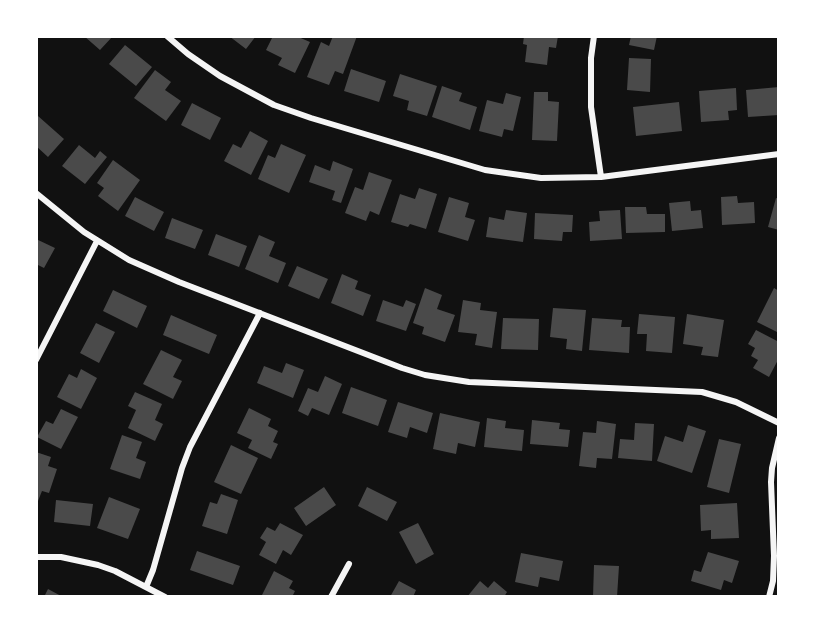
<!DOCTYPE html>
<html>
<head>
<meta charset="utf-8">
<style>
  body { margin:0 }
  #map { position:relative; width:815px; height:633px; overflow:hidden; background:#111; font-family:Quicksand,sans-serif }
  canvas { display:block }
  .frame { position:absolute; inset:0; border:38px solid #fff; pointer-events:none }
</style>
</head>
<body>
<div id="map">
<canvas width="815" height="633"></canvas>
<div class="frame"></div>
</div>
<script>
const ctx = document.querySelector('canvas').getContext('2d');
ctx.lineJoin = 'round';
function fill(path, color) {
  ctx.fillStyle = color;
  ctx.fill(path, 'evenodd');
}
function poly(rows) {
  const path = new Path2D();
  for (const r of rows) {
    path.moveTo(r[0], r[1]);
    for (let i = 2; i < r.length; i += 2) path.lineTo(r[i], r[i + 1]);
  }
  return path;
}
function strokePath(path, color, width, dash) {
  ctx.strokeStyle = color;
  ctx.lineWidth = width;
  ctx.lineCap = dash ? 'butt' : 'round';
  ctx.setLineDash(dash || []);
  ctx.stroke(path);
}
const building = poly([
  [84,36,113,36,100,50],
  [229,36,256,36,246,49],
  [273,36,296,36,310,42,295,73,278,65,282,58,266,50],
  [333,36,357,36,343,74,335,71,329,85,307,77,321,42,329,46],
  [524,36,558,36,556,48,549,47,547,65,525,62,527,45,523,44],
  [631,36,657,36,654,50,629,45],
  [125,45,152,67,136,86,109,64],
  [629,58,651,59,650,92,627,90],
  [351,69,386,81,379,102,344,91],
  [155,70,171,82,165,90,181,101,166,121,134,98],
  [400,74,437,86,427,116,407,110,409,101,393,96],
  [442,86,462,93,459,101,477,107,470,130,432,117],
  [779,87,779,115,748,117,746,90],
  [736,88,737,110,728,111,729,120,701,122,699,91],
  [534,92,548,92,548,101,559,102,557,141,532,140],
  [506,93,521,97,513,131,504,129,502,137,479,131,487,100,503,104],
  [679,102,682,131,636,136,633,107],
  [192,103,221,118,210,140,181,125],
  [38,116,64,139,48,157,36,146,36,119],
  [250,131,268,141,251,175,224,161,233,144,241,148],
  [281,144,306,155,289,193,258,179,268,155,275,158],
  [79,145,95,158,100,151,107,157,85,184,62,166],
  [113,160,140,180,118,211,98,196,104,188,97,183],
  [333,161,353,169,341,203,332,200,335,191,309,182,315,165,330,171],
  [369,172,392,180,379,215,370,211,366,221,345,213,355,187,363,190],
  [419,188,437,194,426,229,410,224,408,227,391,222,400,194,415,199],
  [737,196,738,203,754,202,755,223,722,225,721,197],
  [135,197,164,212,154,231,125,216],
  [449,197,469,203,465,217,475,220,468,241,438,232],
  [776,198,779,199,779,230,768,227],
  [690,201,691,211,701,210,703,228,672,231,669,203],
  [625,207,646,207,647,214,665,214,665,232,626,233],
  [506,210,527,213,523,242,486,237,489,217,504,220],
  [620,210,622,239,590,241,589,222,600,221,599,211],
  [535,213,573,215,572,232,563,232,562,241,534,239],
  [172,218,203,230,195,249,165,238],
  [216,234,247,246,239,267,208,255],
  [259,235,275,242,269,256,286,263,278,283,245,269],
  [36,239,55,248,44,268,36,264],
  [297,266,328,279,319,299,288,286],
  [342,274,358,281,355,289,371,295,363,316,331,303],
  [425,288,442,295,437,309,455,315,445,342,422,334,424,327,413,323],
  [774,288,779,291,779,333,757,322],
  [113,290,147,306,137,328,103,311],
  [383,300,403,307,406,300,416,304,406,331,376,321],
  [463,300,481,303,480,310,497,312,492,348,475,345,477,334,458,332],
  [553,308,586,310,582,351,566,349,567,339,550,337],
  [639,314,675,317,672,353,646,351,647,334,637,334],
  [687,314,724,320,718,357,701,355,703,347,683,344],
  [171,315,217,335,209,354,163,335],
  [503,318,539,319,538,350,501,349],
  [592,318,622,320,621,327,630,327,629,353,589,350],
  [96,323,115,332,99,363,80,353],
  [756,330,779,342,779,358,769,377,753,368,758,360,751,356,755,348,748,344],
  [161,350,182,360,173,377,182,381,173,399,143,384],
  [286,363,304,370,293,398,257,383,264,366,282,373],
  [81,369,97,378,81,409,57,397,69,374,77,378],
  [325,376,342,384,329,415,312,408,308,416,298,411,308,388,318,392],
  [351,387,387,400,378,426,342,413],
  [135,392,162,404,155,420,163,424,155,441,128,428,136,410,128,406],
  [398,402,433,413,427,433,410,427,407,438,388,432],
  [249,408,271,419,268,426,278,431,273,442,278,444,271,459,248,448,252,440,237,433],
  [61,409,78,417,61,449,37,437,46,421,53,424],
  [440,413,480,422,475,447,458,443,456,454,433,449],
  [487,418,506,421,505,428,524,430,522,451,484,447],
  [532,420,560,423,559,429,570,430,568,447,530,444],
  [597,421,616,424,612,459,597,458,596,468,579,466,583,432,596,433],
  [635,423,654,424,652,461,618,458,620,439,634,440],
  [688,425,706,431,692,473,657,461,665,436,683,442],
  [122,435,142,442,136,458,146,462,140,479,110,469],
  [719,439,741,444,729,493,707,487],
  [231,445,258,458,241,494,214,482],
  [36,452,51,457,48,466,57,469,49,493,42,491,38,501,36,500],
  [324,487,336,505,306,526,294,508],
  [367,487,397,502,387,521,358,506],
  [221,494,238,500,227,534,202,526,210,502,217,504],
  [109,497,140,509,128,539,97,528],
  [56,500,93,504,90,526,54,522],
  [737,503,739,538,711,539,711,530,701,531,700,505],
  [280,523,303,535,291,555,283,550,276,564,259,555,266,542,260,538,267,527,275,531],
  [418,523,434,554,416,564,399,532],
  [197,551,240,566,233,585,190,570],
  [708,552,739,561,732,583,724,580,721,590,691,581,694,570,701,572],
  [521,553,563,561,559,581,540,577,538,587,515,582],
  [594,565,619,566,617,597,593,597],
  [274,571,293,581,289,588,295,591,292,597,261,597],
  [399,581,416,590,413,597,390,597],
  [480,581,488,588,494,581,507,592,504,597,467,597],
  [48,589,63,597,44,597]
]);
const minor = poly([
  [167,36,188,54,220,76,274,105,311,118,485,170,541,178,601,177,779,154],
  [594,36,591,58,591,107,601,177],
  [36,193,84,232,129,260,179,282,402,368,425,375,469,382,702,392,736,402,779,423],
  [36,360,97,241],
  [36,557,61,557,98,565,115,571,165,597],
  [146,587,153,570,182,468,190,447,260,313],
  [331,597,349,564],
  [769,597,773,581,774,556,771,482,772,468,779,438]
]);
fill(building, '#4a4a4a');
strokePath(minor, '#f5f5f5', 6);
</script>
</body>
</html>
